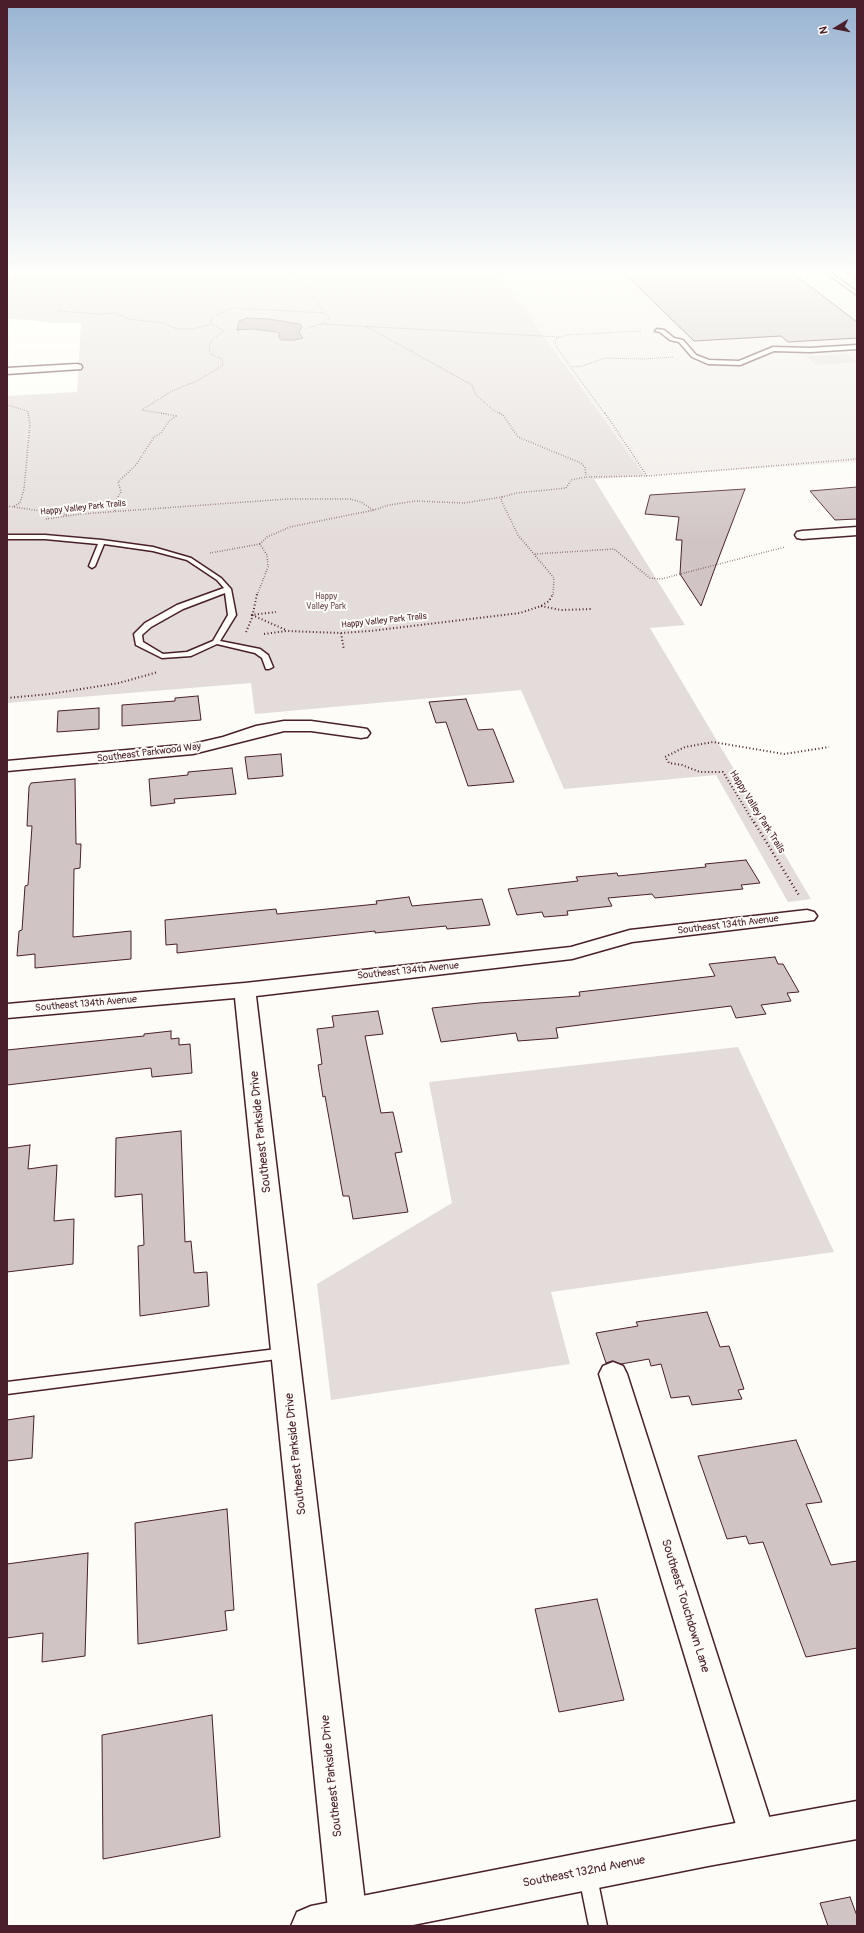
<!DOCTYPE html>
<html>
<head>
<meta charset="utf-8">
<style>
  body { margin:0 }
  #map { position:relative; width:864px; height:1933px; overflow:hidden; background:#fdfcf7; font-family:Pangolin,sans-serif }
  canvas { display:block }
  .frame { position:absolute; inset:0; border:8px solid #4a1f2b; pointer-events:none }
  .north { position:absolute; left:816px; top:8px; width:40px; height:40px; -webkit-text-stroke:3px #fdfcf7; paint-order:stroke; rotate:260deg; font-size:11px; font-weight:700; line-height:16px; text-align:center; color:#4a1f2b }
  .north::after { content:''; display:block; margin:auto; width:14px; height:18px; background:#4a1f2b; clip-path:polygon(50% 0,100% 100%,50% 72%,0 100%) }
</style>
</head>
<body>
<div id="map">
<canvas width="864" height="1933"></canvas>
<div class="frame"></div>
<div class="north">N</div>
</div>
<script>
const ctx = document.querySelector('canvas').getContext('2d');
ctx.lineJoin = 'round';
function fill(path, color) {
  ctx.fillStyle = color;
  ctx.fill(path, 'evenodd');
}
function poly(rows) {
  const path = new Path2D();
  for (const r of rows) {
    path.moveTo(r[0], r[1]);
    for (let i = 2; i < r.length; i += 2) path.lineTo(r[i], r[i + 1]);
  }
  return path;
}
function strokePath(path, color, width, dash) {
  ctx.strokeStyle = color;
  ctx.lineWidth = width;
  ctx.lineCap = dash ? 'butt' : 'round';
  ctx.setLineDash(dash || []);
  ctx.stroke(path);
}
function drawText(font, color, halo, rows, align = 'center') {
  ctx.font = font + ' Pangolin,sans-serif';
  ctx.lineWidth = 4;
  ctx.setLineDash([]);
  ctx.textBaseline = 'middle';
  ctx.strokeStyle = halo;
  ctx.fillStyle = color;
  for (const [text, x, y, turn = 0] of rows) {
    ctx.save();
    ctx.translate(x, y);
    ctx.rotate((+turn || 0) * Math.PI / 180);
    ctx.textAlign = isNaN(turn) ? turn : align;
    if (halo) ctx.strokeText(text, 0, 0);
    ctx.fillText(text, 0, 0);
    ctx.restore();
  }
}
const built = poly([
  [497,271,857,271,857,462,645,476]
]);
const green = poly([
  [7,271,497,271,645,476,594,479,685,625,650,628,811,899,788,902,716,775,564,789,521,690,255,714,251,683,7,703,7,396,77,392,81,323,49,323,32,320,7,319],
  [848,354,857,362,816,365,806,356],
  [738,1047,834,1252,551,1292,570,1364,331,1400,317,1284,452,1203,429,1082]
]);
const water = poly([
  [247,318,269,319,300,324,302,327,299,332,303,338,295,340,282,340,279,338,279,333,276,332,254,329,237,330,239,321,247,318]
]);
const building = poly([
  [622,271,790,271,857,322,857,338,788,342,781,336,694,341,622,271],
  [857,487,857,519,835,520,810,491,857,487],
  [745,489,719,557,701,606,680,574,682,540,676,540,679,517,645,514,650,495,745,489],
  [198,696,201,720,122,726,122,705,175,701,175,698,198,696],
  [466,699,478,730,493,729,514,782,468,786,446,722,436,723,429,702,466,699],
  [99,708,99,729,57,732,58,711,99,708],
  [281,754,283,776,248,779,245,757,281,754],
  [232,768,236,794,174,799,175,803,151,806,149,779,188,775,188,772,232,768],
  [75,779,76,844,81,844,80,868,74,869,73,937,131,931,131,959,35,968,35,954,17,956,19,931,22,930,25,886,28,885,32,826,27,826,29,787,31,783,75,779],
  [746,860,760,883,741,885,743,889,655,898,652,894,608,898,612,906,567,911,568,915,544,917,542,912,517,915,508,889,578,881,576,877,617,873,618,876,706,867,705,864,746,860],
  [409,897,412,906,482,899,490,925,447,929,446,926,375,933,375,931,177,953,177,944,166,945,165,920,276,909,277,914,377,904,376,901,409,897],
  [775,957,778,964,783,964,799,992,787,993,791,1001,761,1005,766,1014,736,1018,731,1006,556,1028,558,1038,518,1041,516,1033,441,1042,432,1008,479,1003,580,996,579,992,715,976,709,964,775,957],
  [378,1011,383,1034,365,1036,381,1113,393,1112,402,1152,395,1153,408,1212,353,1219,349,1196,343,1196,325,1096,323,1097,318,1065,322,1064,317,1029,334,1027,332,1016,378,1011],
  [171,1031,171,1039,179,1038,179,1045,190,1044,192,1073,152,1077,151,1068,7,1085,7,1050,144,1036,144,1034,171,1031],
  [181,1131,185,1242,191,1241,194,1273,207,1272,209,1306,140,1316,138,1246,144,1245,142,1194,115,1197,116,1138,181,1131],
  [30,1145,28,1169,57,1165,54,1221,74,1219,73,1264,7,1272,7,1148,30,1145],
  [707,1312,720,1347,729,1346,744,1389,738,1390,742,1399,692,1405,689,1396,671,1398,661,1364,651,1366,649,1359,621,1364,612,1361,606,1363,596,1333,638,1326,636,1322,707,1312],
  [34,1416,32,1458,7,1461,7,1420,34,1416],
  [796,1440,822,1502,806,1504,831,1565,857,1561,857,1648,806,1657,763,1542,749,1544,746,1536,727,1539,698,1456,796,1440],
  [227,1509,234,1610,225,1611,227,1630,138,1644,135,1523,227,1509],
  [88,1553,85,1656,42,1662,43,1633,7,1638,7,1564,88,1553],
  [597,1599,624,1700,559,1712,535,1609,597,1599],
  [212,1715,220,1837,103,1859,102,1735,212,1715],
  [850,1897,857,1916,857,1926,828,1926,820,1903,850,1897]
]);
const pathFar3 = poly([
  [293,271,329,318,321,324,305,329],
  [62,304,57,311,98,314,116,313,129,319,163,323,177,329,193,329,211,324],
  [321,324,560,337],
  [367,327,472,385,476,395,493,410,501,414],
  [572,367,583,366,605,358,643,359,673,357],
  [7,405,28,411,28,414],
  [166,414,142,410,172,391,199,380,223,365,222,359,212,355,210,352,209,346,212,340,224,331,210,323,213,317,231,308,325,313],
  [605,414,557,348,555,341,557,338,568,335,641,331]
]);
const pathFar2 = poly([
  [499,413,503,415,518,437,581,463,585,467,586,477],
  [605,413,647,476],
  [502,497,517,493,566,488,571,480,586,477,648,476,857,459],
  [7,506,68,515],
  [14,506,20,503,24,489,30,424,28,413],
  [115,511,115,502,121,492,118,482,136,465,154,437,161,433,169,421,176,416,160,413],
  [46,519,81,514,287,499,350,499,361,502,373,510],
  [210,553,260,544],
  [535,554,614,549,650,578,661,579,785,547],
  [257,595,268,567,267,555,260,544,267,537,290,527,374,510,389,505,416,501,464,503,502,497,501,500,518,535,554,578,553,595]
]);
const pathFar1 = poly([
  [541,606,561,610,593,609],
  [251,615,276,612],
  [252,615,286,630],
  [246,632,252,618,257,594],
  [341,633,344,650],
  [264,634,286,631,341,633,370,631,520,613,541,606,549,601,553,594],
  [7,698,50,694,119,683,158,672],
  [754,823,723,772,700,772,682,765,669,763,665,757,685,747,713,742,784,754,829,747]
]);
const path = poly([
  [754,822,800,897]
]);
const service = poly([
  [824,271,828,271,857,292,857,295,824,271],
  [847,271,851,271,857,275,857,278,847,271],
  [657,329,664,330,674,338,683,340,696,355,709,360,739,361,773,347,810,348,857,345,857,349,810,352,774,351,740,365,708,364,692,357,679,342,670,340,660,332,655,331,657,329],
  [7,535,45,535,102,540,153,547,191,558,221,578,231,589,236,615,220,641,260,649,268,655,273,667,269,669,266,669,262,658,255,653,217,644,191,656,162,658,136,645,134,634,145,623,177,605,224,588,217,580,187,560,153,551,104,544,95,566,92,568,89,566,98,544,45,539,7,539,7,535],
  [225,593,228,615,213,641,187,652,163,654,143,642,142,635,151,627,183,609,225,593],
  [285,1348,290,1349,292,1353,290,1357,285,1358,7,1394,7,1382,285,1348],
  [588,1868,594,1871,597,1877,607,1926,589,1926,579,1877,582,1871,588,1868]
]);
const minor = poly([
  [77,364,81,365,82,367,81,369,7,374,7,368,77,364],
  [857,527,857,535,802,539,797,538,795,535,797,532,802,531,857,527],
  [284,721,311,721,361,728,367,729,370,733,367,737,361,738,311,731,284,731,193,754,7,771,7,761,193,744,223,737,256,726,284,721],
  [807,910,814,912,817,916,814,920,632,942,572,959,256,996,367,1919,364,1926,332,1926,329,1919,235,998,7,1018,7,1004,245,983,571,947,630,930,807,910],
  [613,1362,623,1366,627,1374,776,1838,771,1851,758,1856,745,1851,740,1838,599,1374,603,1366,613,1362]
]);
const tertiary = poly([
  [857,1801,857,1839,708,1866,408,1926,291,1926,297,1912,311,1906,708,1828,857,1801]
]);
const farStreetnames = [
  ["Happy Valley Park Trails",83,508,-6],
  ["Happy Valley Park Trails",384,621,-6]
];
const farParknames = [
  ["Happy",326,597],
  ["Valley Park",326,607]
];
const streetNames = [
  ["Southeast Parkwood Way",149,753,-7],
  ["Happy Valley Park Trails",757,812,58],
  ["Southeast 134th Avenue",728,925,-7],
  ["Southeast 134th Avenue",408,971,-6],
  ["Southeast 134th Avenue",86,1004,-5]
];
const nearStreetnames = [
  ["Southeast Parkside Drive",261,1132,-96],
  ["Southeast Parkside Drive",296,1454,-96],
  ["Southeast Touchdown Lane",685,1606,73],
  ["Southeast Parkside Drive",332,1776,-96],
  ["Southeast 132nd Avenue",584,1872,-11]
];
fill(built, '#f0ece8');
fill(green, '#e3dcda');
fill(water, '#c0b1b1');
strokePath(water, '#91777b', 1);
fill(building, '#d0c5c4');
strokePath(building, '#4a1f2b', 1);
strokePath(service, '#4a1f2b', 3);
strokePath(minor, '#4a1f2b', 3);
strokePath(tertiary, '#4a1f2b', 3);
strokePath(pathFar3, '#4a1f2b', 1, [0.5, 1.5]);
strokePath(pathFar2, '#4a1f2b', 1.5, [0.5, 2]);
strokePath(pathFar1, '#4a1f2b', 2, [1, 2.5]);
strokePath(path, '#4a1f2b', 2.5, [1, 3]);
fill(service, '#fdfcf7');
fill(minor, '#fdfcf7');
fill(tertiary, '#fdfcf7');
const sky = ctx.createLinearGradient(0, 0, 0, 541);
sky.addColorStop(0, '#98b3d2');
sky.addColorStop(0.5, '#fefefb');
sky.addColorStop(1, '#fefefb00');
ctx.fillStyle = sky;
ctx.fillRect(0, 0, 864, 541);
drawText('9px', '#4a1f2b', '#fdfcf7', farStreetnames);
drawText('9px', '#704e57', '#fdfcf7', farParknames);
drawText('10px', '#4a1f2b', '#fdfcf7', streetNames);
drawText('12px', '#4a1f2b', '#fdfcf7', nearStreetnames);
</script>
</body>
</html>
